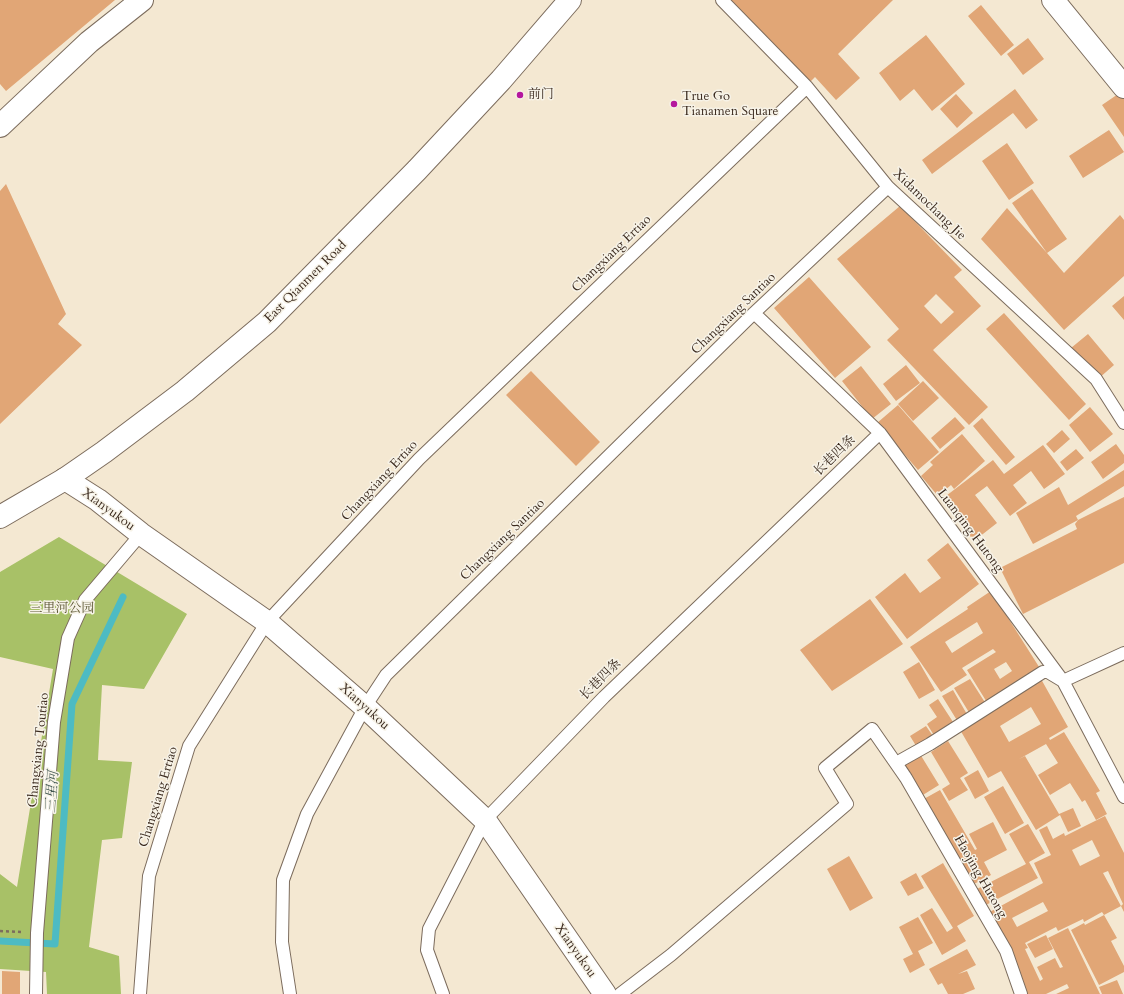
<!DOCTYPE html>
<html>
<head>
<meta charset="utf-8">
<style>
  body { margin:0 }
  canvas { display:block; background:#f4e8d2 }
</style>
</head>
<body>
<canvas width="1124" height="994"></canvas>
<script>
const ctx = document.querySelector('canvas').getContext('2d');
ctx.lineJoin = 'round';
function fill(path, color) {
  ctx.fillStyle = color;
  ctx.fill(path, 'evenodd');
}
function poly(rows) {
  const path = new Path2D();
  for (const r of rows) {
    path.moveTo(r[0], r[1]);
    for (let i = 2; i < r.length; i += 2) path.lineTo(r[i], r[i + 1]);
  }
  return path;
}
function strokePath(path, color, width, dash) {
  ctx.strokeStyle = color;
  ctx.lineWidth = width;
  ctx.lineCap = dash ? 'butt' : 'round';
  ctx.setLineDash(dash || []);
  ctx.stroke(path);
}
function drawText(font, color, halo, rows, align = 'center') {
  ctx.font = font + ' Cardo,"Noto Serif SC",serif';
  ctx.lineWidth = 3;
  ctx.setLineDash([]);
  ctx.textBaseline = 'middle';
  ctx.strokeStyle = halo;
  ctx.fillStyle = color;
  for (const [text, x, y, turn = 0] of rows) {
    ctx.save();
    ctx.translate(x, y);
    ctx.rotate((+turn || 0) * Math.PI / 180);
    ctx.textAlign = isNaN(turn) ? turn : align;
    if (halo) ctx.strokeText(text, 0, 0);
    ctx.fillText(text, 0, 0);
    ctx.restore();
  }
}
const green = poly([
  [59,537,187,614,144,689,102,685,98,760,132,762,122,838,102,840,89,947,119,956,121,994,47,994,46,972,0,969,0,874,17,887,53,669,0,657,0,572]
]);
const stream = poly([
  [0,941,55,944,72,704,123,597]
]);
const building = poly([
  [0,0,115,0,6,91,0,84],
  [728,0,893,0,838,54,860,78,836,100,815,77,809,83],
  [981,5,1014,45,1001,56,968,16],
  [926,35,965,84,932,111,914,89,900,101,879,73],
  [1028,38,1044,59,1023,75,1007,54],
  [1015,89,1038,120,1026,129,1013,113,932,174,922,160],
  [1124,90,1124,137,1102,105],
  [956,94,973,113,957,128,940,109],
  [1109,130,1124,152,1083,178,1069,156],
  [1007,143,1034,183,1009,200,982,161],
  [6,184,66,314,58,324,82,345,0,424,0,191],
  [1032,189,1067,239,1047,253,1064,273,1120,215,1124,220,1124,276,1064,330,981,239,1007,208,1047,253,1012,203],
  [900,206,962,270,954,277,981,306,933,350,988,407,969,425,887,340,899,329,837,259],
  [936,294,954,312,941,324,924,306],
  [809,277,871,347,835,378,774,308],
  [1124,296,1124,320,1112,306],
  [1004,313,1086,404,1069,420,986,329],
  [1088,334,1114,365,1098,379,1071,348],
  [906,365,920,383,896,401,883,384],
  [861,366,891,404,872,419,842,381],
  [531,371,600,442,576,466,506,395],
  [923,381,939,398,913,421,898,404],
  [898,405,939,452,918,470,877,423],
  [1090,407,1113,434,1090,452,1069,425],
  [955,417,965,428,940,449,931,438],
  [982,418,1015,457,1006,465,973,426],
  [1062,430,1070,439,1054,453,1046,444],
  [962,434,985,461,954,489,951,485,938,496,921,476,933,465,930,462],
  [1116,444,1124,455,1124,463,1103,479,1091,462],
  [1043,445,1065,474,1044,489,1031,471,1013,485,1027,503,1010,516,987,486,975,495,997,523,974,541,942,499,993,460,1004,474],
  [1076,449,1084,458,1067,471,1060,462],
  [1124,470,1124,486,1076,516,1078,520,1124,497,1124,563,1023,614,1000,568,1077,529,1075,524,1078,520,1033,544,1016,513,1059,487,1068,505],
  [948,543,979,584,907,639,875,597,905,573,920,593,941,578,927,560],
  [991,591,1041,670,988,704,967,670,996,652,993,649,962,668,967,675,941,692,910,647,968,609,967,607],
  [977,622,983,633,952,653,945,642],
  [1006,662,1012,671,1000,679,994,669],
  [870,599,903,644,832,691,800,650],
  [919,662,935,690,919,699,903,672],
  [970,679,986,704,970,714,954,688],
  [1041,679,1068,727,1049,738,1050,740,1064,732,1100,791,1096,793,1107,814,1096,820,1085,800,1082,802,1070,783,1050,795,1038,775,1058,763,1046,744,1019,759,1025,756,1059,814,1073,808,1081,826,1068,832,1060,815,1036,830,1001,771,988,778,959,728],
  [1031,707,1041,724,1009,742,1000,726],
  [953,690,968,716,958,722,942,696],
  [938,699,955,725,935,737,927,724,937,717,929,705],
  [926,726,935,739,918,749,910,736],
  [948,741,968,773,960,778,968,790,949,801,942,789,950,784,931,752],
  [920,754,939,785,918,798,899,766],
  [978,770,989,791,975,799,964,778],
  [1003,786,1024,823,1005,834,984,797],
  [940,790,975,850,977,849,969,834,993,822,1007,850,984,862,991,875,974,884,960,859,957,860,922,800],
  [1105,816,1124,853,1124,912,1121,906,1123,904,1108,871,1103,873,1121,906,1104,915,1102,912,1084,922,1083,919,1058,931,1056,927,1025,943,1028,948,1025,949,1040,981,1043,979,1037,967,1055,958,1060,968,1063,967,1048,938,1068,928,1100,994,1056,994,1069,988,1067,984,1046,994,1021,994,986,914,1043,883,1034,863,1051,855,1039,830,1047,826,1053,839,1064,833,1065,836],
  [1092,840,1100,856,1080,866,1072,850],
  [1043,902,1048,911,1017,927,1012,918],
  [1028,824,1045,853,1029,862,1038,878,982,907,973,891,1026,864,1009,834],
  [849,856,873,898,850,911,827,869],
  [943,863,974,916,957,926,966,941,942,955,920,915,932,908,947,932,953,928,921,876],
  [916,873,924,888,908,896,900,882],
  [1104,915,1117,938,1111,941,1124,966,1124,972,1099,985,1071,930,1084,923,1085,925],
  [918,917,933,943,918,951,925,965,910,973,903,959,913,954,899,927],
  [1046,935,1053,949,1035,958,1027,944],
  [967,949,976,965,958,974,967,971,975,989,963,994,948,994,942,983,938,985,929,969],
  [2,971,20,972,20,994,2,994],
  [1117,980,1123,994,1102,994,1099,987]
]);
const path = poly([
  [0,931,21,932]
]);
const service = poly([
  [722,0,807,87,888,187,1096,379,1124,423],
  [754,313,880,433,1063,681,1124,797],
  [906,778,1006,951,1021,994],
  [36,994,37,933,54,722,68,638,85,600,141,534],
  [140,994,149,876,189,746,267,622,419,459,807,87],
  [290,994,282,942,283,880,307,814,365,707,386,675,754,313,888,187],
  [443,994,427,950,429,929,485,820,604,697,880,433],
  [620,994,671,955,847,804,825,768,872,729,906,778,896,763,930,744,1043,672,1048,672,1063,681,1124,653]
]);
const minor = poly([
  [0,126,89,42,142,0]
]);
const tertiary = poly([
  [1053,0,1124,87],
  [65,479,98,500,141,534,267,622,365,707,485,820,605,994]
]);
const secondary = poly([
  [0,517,65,479,104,452,185,391,267,322,417,170,501,80,570,0]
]);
const markers = [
  [520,95,4,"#b5179e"],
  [674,104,4,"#b5179e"]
];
const poiNames = [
  ["前门",528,95],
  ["True Go",682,97],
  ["Tianamen Square",682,112]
];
const streetNames = [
  ["Xidamochang Jie",929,205,44],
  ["Changxiang Ertiao",612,254,-44],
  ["East Qianmen Road",306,282,-45],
  ["Changxiang Santiao",734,314,-44],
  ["长巷四条",835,456,-44],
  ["Changxiang Ertiao",380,481,-47],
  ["Xianyukou",108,510,36],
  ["Luanqing Hutong",970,531,53],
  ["Changxiang Santiao",503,540,-44],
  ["长巷四条",601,680,-45],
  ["Xianyukou",364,707,42],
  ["Changxiang Toutiao",39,750,-84],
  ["Changxiang Ertiao",159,797,-73],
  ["Haojing Hutong",980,877,60],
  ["Xianyukou",575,951,55]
];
const parkNames = [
  ["三里河公园",62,609]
];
const waterNames = [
  ["三里河",53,792,-86]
];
fill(green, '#a8c167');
strokePath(stream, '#4dbbc3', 7);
fill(building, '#e1a676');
strokePath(service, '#7c6c5d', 14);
strokePath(minor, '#7c6c5d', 24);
strokePath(tertiary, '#7c6c5d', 24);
strokePath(secondary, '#7c6c5d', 24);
strokePath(path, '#7c6c5d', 2.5, [3, 3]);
strokePath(service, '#fff', 12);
strokePath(minor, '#fff', 22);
strokePath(tertiary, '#fff', 22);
strokePath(secondary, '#fff', 22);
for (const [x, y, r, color] of markers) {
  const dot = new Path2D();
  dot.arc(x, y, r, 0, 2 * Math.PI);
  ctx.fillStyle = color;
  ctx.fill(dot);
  strokePath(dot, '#f7f3e8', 1.5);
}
drawText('13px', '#3b2a1e', '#f7f3e8', poiNames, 'left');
drawText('13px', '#3b2a1e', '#f7f3e8', streetNames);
drawText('13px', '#5c5734', '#f7f3e8', parkNames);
drawText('italic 14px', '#405650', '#f7f3e8', waterNames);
</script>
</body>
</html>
